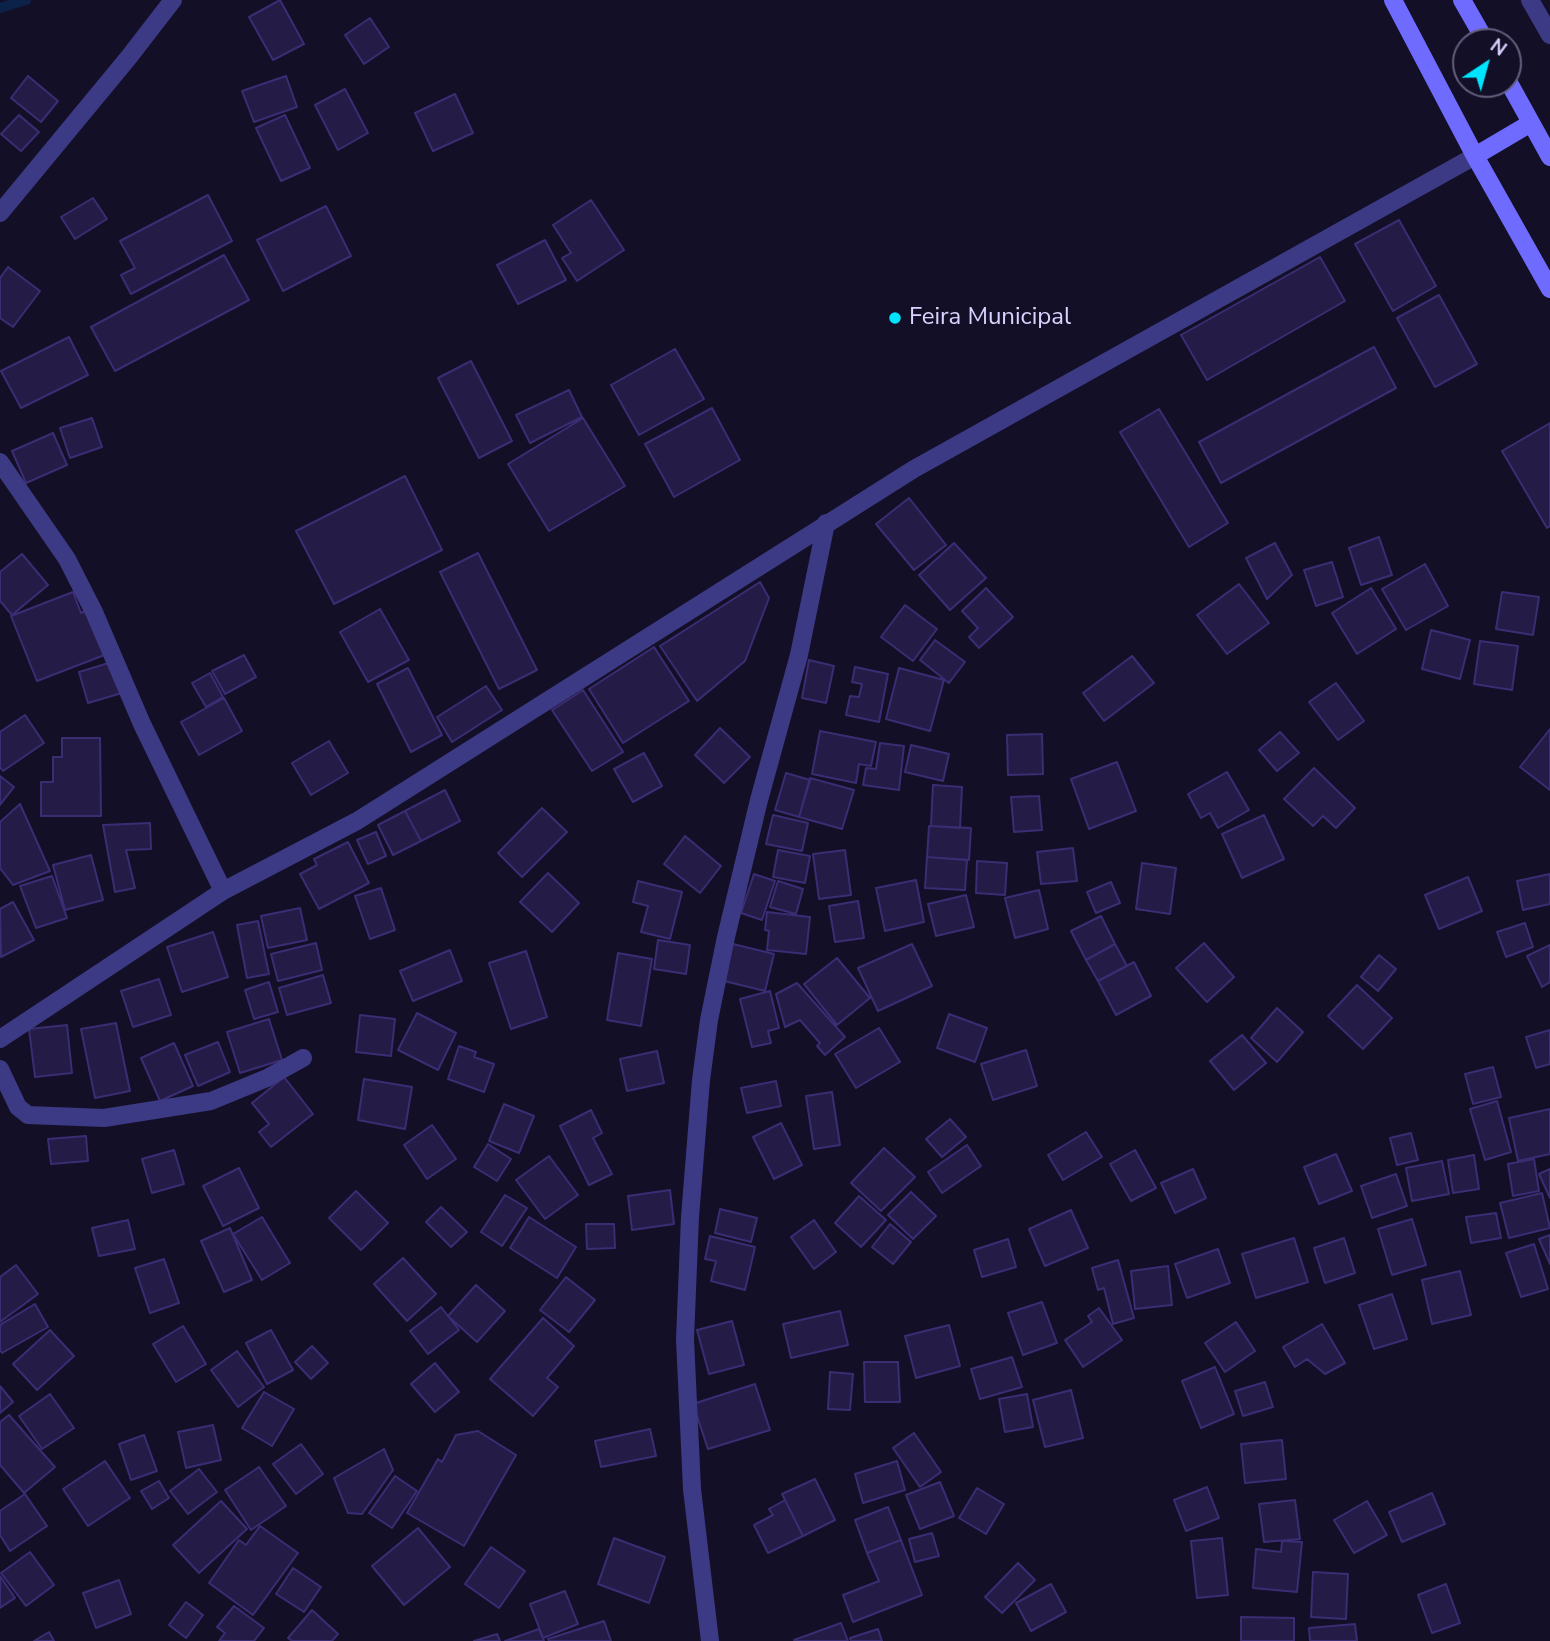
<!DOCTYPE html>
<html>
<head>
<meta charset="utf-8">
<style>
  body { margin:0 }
  #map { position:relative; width:1550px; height:1641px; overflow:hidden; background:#130f26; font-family:"Nunito Sans",sans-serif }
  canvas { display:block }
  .north { position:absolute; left:1452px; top:28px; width:70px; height:70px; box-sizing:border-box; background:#130f26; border:2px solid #625e7d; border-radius:50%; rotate:36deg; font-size:19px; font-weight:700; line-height:28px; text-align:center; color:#d9d4ff }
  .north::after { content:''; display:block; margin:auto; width:24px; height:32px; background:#00e5ff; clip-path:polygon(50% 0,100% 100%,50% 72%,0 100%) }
</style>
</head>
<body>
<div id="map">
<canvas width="1550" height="1641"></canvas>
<div class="north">N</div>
</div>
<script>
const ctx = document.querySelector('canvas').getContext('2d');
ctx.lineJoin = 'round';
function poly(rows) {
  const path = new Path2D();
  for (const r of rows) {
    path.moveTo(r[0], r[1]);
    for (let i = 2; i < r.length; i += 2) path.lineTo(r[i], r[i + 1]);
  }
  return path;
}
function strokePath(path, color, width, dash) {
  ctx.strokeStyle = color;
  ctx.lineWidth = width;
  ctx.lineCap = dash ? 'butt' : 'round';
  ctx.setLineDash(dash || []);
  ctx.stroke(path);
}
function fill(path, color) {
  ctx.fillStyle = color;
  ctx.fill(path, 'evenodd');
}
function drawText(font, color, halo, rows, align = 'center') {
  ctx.font = font + ' "Nunito Sans",sans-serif';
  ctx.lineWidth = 5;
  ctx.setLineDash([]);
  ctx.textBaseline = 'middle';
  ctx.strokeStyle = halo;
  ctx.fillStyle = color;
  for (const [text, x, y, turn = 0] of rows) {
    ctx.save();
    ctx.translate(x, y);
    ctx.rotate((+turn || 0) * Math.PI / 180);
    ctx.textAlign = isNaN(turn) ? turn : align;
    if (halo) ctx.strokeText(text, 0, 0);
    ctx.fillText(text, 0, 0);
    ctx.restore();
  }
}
const stream = poly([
  [0,8,26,0]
]);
const building = poly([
  [280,0,304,44,273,60,249,17,280,0],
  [370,18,389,47,364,64,345,35,370,18],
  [28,76,58,101,41,122,11,98,28,76],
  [286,76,297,107,254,122,242,91,286,76],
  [345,89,368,133,338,150,315,105,345,89],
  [455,94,473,133,433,151,415,113,455,94],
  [19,115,39,132,21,151,1,134,19,115],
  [285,115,310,168,281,181,256,128,285,115],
  [208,195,232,241,131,294,121,275,135,268,120,241,208,195],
  [93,198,107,219,75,239,61,217,93,198],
  [591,200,624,250,577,281,562,258,571,253,553,225,591,200],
  [326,206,351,256,283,291,257,240,326,206],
  [1399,220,1436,286,1393,311,1355,244,1399,220],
  [545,240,566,280,518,304,497,265,545,240],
  [224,255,249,300,115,371,91,327,224,255],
  [1320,257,1345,301,1207,380,1181,335,1320,257],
  [8,267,40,291,13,327,0,318,0,278,8,267],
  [1439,295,1477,364,1435,387,1397,318,1439,295],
  [69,337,88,375,21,408,1,371,69,337],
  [1374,347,1396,388,1221,483,1199,442,1374,347],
  [675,349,704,399,639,435,611,385,675,349],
  [471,361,512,441,479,458,438,378,471,361],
  [569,390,582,417,530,443,516,415,569,390],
  [712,408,740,460,674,497,645,444,712,408],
  [1159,409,1228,523,1189,547,1120,432,1159,409],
  [92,418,102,447,70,458,60,428,92,418],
  [583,418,625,486,549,531,508,464,583,418],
  [1550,423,1550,526,1547,528,1502,451,1550,423],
  [53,433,67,465,26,483,12,451,53,433],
  [405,476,442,550,334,604,296,531,405,476],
  [909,498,946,545,914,570,876,524,909,498],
  [1379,537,1392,575,1361,585,1349,548,1379,537],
  [954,543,986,578,950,610,919,575,954,543],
  [1275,543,1292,575,1267,599,1246,558,1275,543],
  [478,553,537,670,499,689,440,572,478,553],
  [22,554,48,585,12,615,0,601,0,572,22,554],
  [1332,562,1343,597,1316,606,1304,570,1332,562],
  [1425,564,1448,606,1406,630,1382,589,1425,564],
  [760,582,769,598,745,661,697,701,660,646,760,582],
  [1239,584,1269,623,1227,654,1197,615,1239,584],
  [986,588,1013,617,979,648,969,637,978,628,962,611,986,588],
  [1371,588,1396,629,1357,654,1332,613,1371,588],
  [73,592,81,613,89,609,107,654,37,681,11,616,73,592],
  [1502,592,1539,597,1533,635,1496,629,1502,592],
  [905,605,937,629,913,661,881,637,905,605],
  [380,609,409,660,368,682,340,632,380,609],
  [1431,630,1470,640,1460,679,1422,669,1431,630],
  [935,640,965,662,949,683,920,660,935,640],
  [1480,641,1518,646,1512,690,1474,684,1480,641],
  [654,647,689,701,623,743,589,689,654,647],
  [244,655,256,677,225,694,212,671,244,655],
  [1132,656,1154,683,1104,721,1083,693,1132,656],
  [809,660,834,666,826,703,802,698,809,660],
  [112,662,122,693,88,703,79,672,112,662],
  [855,667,888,674,879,722,846,715,850,696,859,697,862,684,852,682,855,667],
  [408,668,442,735,411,752,377,684,408,668],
  [899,668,944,680,930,731,886,719,899,668],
  [210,673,223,697,206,707,192,683,210,673],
  [1336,683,1364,721,1338,740,1309,702,1336,683],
  [486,686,502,710,452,742,437,717,486,686],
  [583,690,623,752,592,771,552,710,583,690],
  [224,698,242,731,199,755,181,722,224,698],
  [25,715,44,743,3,771,0,767,0,732,25,715],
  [720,728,750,757,724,783,695,755,720,728],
  [1550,729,1550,790,1520,767,1550,729],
  [820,731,876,742,871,766,859,764,856,783,812,774,820,731],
  [1280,732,1299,753,1277,771,1259,750,1280,732],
  [1042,734,1043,774,1008,775,1007,735,1042,734],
  [62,738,100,738,101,816,41,816,41,782,53,782,53,757,62,757,62,738],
  [329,741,348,773,311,795,292,763,329,741],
  [880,743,904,746,899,790,863,785,866,768,876,769,880,743],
  [911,745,949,754,943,781,905,772,911,745],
  [644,753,662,786,633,802,614,769,644,753],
  [1117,762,1136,811,1089,829,1071,779,1117,762],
  [1314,768,1355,808,1336,828,1323,816,1313,826,1284,799,1314,768],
  [1227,772,1249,810,1218,828,1210,813,1201,818,1188,794,1227,772],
  [786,773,810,780,799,817,775,810,786,773],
  [0,776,14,787,0,805,0,776],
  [810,778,854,790,842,829,799,817,810,778],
  [933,785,962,787,960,828,931,826,933,785],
  [445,790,460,821,421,841,405,811,445,790],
  [1039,796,1042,830,1014,832,1011,797,1039,796],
  [20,804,50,871,13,885,0,868,0,822,20,804],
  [542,808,567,832,522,877,498,853,542,808],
  [405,811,421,841,393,855,378,825,405,811],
  [773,815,808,823,802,851,766,844,773,815],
  [1264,815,1284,859,1242,878,1222,834,1264,815],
  [150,823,151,849,126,850,135,888,115,892,103,825,150,823],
  [929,826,971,828,969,860,927,857,929,826],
  [376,832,386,856,368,864,357,840,376,832],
  [685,836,721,866,700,893,664,864,685,836],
  [348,842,369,883,319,909,300,874,317,865,314,859,348,842],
  [1073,848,1077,881,1041,884,1037,852,1073,848],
  [778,850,810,856,805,883,773,877,778,850],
  [845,850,851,895,819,899,813,854,845,850],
  [91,855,103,900,65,910,53,865,91,855],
  [927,857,967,860,965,890,925,888,927,857],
  [977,861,1007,863,1005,895,976,893,977,861],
  [1142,863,1176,868,1170,914,1136,909,1142,863],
  [548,873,579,903,552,932,520,902,548,873],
  [754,874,775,881,762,920,741,913,754,874],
  [1550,874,1550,904,1523,910,1517,881,1550,874],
  [52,876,67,918,36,928,20,886,52,876],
  [1468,877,1482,911,1439,929,1425,895,1468,877],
  [916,880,924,922,885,931,876,888,916,880],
  [638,881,682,892,670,939,641,932,648,906,633,902,638,881],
  [778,881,803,889,796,914,770,907,778,881],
  [1111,882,1120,903,1096,913,1087,892,1111,882],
  [381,888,395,930,370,939,355,896,381,888],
  [1039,890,1048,929,1015,938,1005,898,1039,890],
  [966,895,974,927,936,936,928,904,966,895],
  [858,901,864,938,835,942,829,906,858,901],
  [13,902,34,940,1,957,0,909,13,902],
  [300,908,307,940,268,948,261,916,300,908],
  [767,912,810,917,806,954,767,950,769,931,765,930,767,912],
  [1101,916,1115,944,1086,960,1071,931,1101,916],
  [258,921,269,974,247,978,237,925,258,921],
  [1525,923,1533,947,1506,957,1497,932,1525,923],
  [213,932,228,977,182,992,167,947,213,932],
  [658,940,690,945,686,974,654,969,658,940],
  [316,943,322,970,278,981,271,954,316,943],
  [729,943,774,954,765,991,720,980,729,943],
  [1204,943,1234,977,1207,1002,1176,968,1204,943],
  [912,944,932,986,878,1011,858,968,912,944],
  [1115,944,1127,966,1098,981,1086,960,1115,944],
  [1550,945,1550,982,1542,987,1527,956,1550,945],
  [450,950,462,981,413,1001,400,971,450,950],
  [526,951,547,1017,511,1029,489,963,526,951],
  [618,953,652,959,641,1026,607,1020,618,953],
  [1379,955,1396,969,1378,991,1361,977,1379,955],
  [837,958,870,998,837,1025,804,984,837,958],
  [1134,962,1151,996,1116,1015,1098,981,1134,962],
  [323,975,331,1003,287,1015,279,988,323,975],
  [159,979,171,1015,133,1027,121,991,159,979],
  [269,982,278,1012,254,1019,245,990,269,982],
  [797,983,845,1037,825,1055,817,1046,820,1043,800,1020,785,1027,776,994,797,983],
  [1357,985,1392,1018,1363,1049,1328,1016,1357,985],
  [770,991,779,1028,768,1031,771,1043,752,1047,740,999,770,991],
  [1277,1008,1303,1032,1277,1062,1251,1038,1277,1008],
  [417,1013,456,1033,438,1070,398,1050,417,1013],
  [949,1014,987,1028,975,1062,937,1048,949,1014],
  [360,1015,395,1019,391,1056,356,1052,360,1015],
  [269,1019,282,1060,240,1073,227,1032,269,1019],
  [116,1023,130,1091,95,1098,81,1029,116,1023],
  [67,1025,72,1073,35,1077,29,1029,67,1025],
  [879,1028,900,1062,856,1088,835,1054,879,1028],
  [1550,1030,1550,1064,1536,1068,1526,1037,1550,1030],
  [1242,1035,1266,1063,1234,1090,1210,1061,1242,1035],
  [218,1042,230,1072,198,1086,185,1055,218,1042],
  [174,1043,193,1086,160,1101,141,1058,174,1043],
  [459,1046,476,1052,474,1057,494,1064,484,1092,448,1079,459,1046],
  [1026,1050,1037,1086,993,1100,981,1064,1026,1050],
  [657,1051,664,1083,627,1091,620,1059,657,1051],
  [1493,1067,1501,1097,1473,1104,1465,1074,1493,1067],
  [284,1077,313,1114,271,1147,259,1132,269,1124,252,1103,284,1077],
  [364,1079,412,1087,405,1129,358,1120,364,1079],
  [776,1081,781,1106,747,1113,741,1088,776,1081],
  [832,1092,840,1145,814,1149,806,1096,832,1092],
  [1497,1101,1511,1152,1485,1160,1470,1109,1497,1101],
  [504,1104,534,1116,519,1153,489,1141,504,1104],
  [1550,1109,1550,1154,1518,1161,1509,1118,1550,1109],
  [591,1110,602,1133,593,1138,612,1174,589,1185,560,1126,591,1110],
  [950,1119,966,1137,942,1157,926,1139,950,1119],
  [781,1123,802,1165,774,1179,753,1137,781,1123],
  [432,1125,456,1159,427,1179,404,1145,432,1125],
  [1086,1132,1102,1157,1063,1180,1048,1155,1086,1132],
  [1411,1133,1418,1160,1397,1165,1390,1138,1411,1133],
  [86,1136,88,1161,51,1164,48,1139,86,1136],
  [488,1144,511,1159,497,1181,474,1167,488,1144],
  [967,1145,981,1166,942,1193,928,1172,967,1145],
  [884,1148,915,1177,881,1211,851,1183,884,1148],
  [174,1150,184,1184,152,1193,142,1159,174,1150],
  [1135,1150,1156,1188,1131,1201,1110,1164,1135,1150],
  [1336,1154,1352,1191,1319,1204,1304,1167,1336,1154],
  [1474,1155,1479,1189,1453,1193,1448,1160,1474,1155],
  [549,1156,578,1195,545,1219,516,1180,549,1156],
  [1534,1159,1539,1191,1513,1196,1508,1164,1534,1159],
  [1442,1161,1449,1194,1412,1201,1406,1168,1442,1161],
  [239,1168,259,1208,223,1226,203,1186,239,1168],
  [1193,1169,1206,1198,1175,1213,1161,1183,1193,1169],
  [1550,1169,1550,1198,1539,1174,1550,1169],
  [1396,1174,1407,1206,1372,1218,1361,1186,1396,1174],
  [670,1190,674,1224,632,1230,628,1196,670,1190],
  [356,1191,388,1223,361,1250,329,1218,356,1191],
  [911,1192,936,1216,913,1239,888,1215,911,1192],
  [1542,1193,1550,1228,1509,1238,1500,1203,1542,1193],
  [505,1195,527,1208,502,1246,481,1232,505,1195],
  [859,1196,886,1220,861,1247,835,1223,859,1196],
  [441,1207,467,1232,451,1247,426,1222,441,1207],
  [720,1209,757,1218,751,1242,715,1233,720,1209],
  [1071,1210,1088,1248,1045,1266,1029,1229,1071,1210],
  [1496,1213,1501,1238,1471,1243,1466,1217,1496,1213],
  [262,1217,290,1263,262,1280,233,1234,262,1217],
  [529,1217,576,1247,557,1278,510,1248,529,1217],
  [1412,1219,1426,1265,1392,1275,1378,1229,1412,1219],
  [128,1220,135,1249,99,1256,92,1228,128,1220],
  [814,1220,836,1252,814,1269,791,1237,814,1220],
  [586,1224,614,1224,615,1248,587,1249,586,1224],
  [890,1224,911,1242,893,1264,872,1247,890,1224],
  [230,1228,252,1280,224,1292,201,1241,230,1228],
  [1550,1235,1550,1264,1539,1239,1550,1235],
  [710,1236,755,1247,745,1290,711,1281,716,1261,705,1259,710,1236],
  [1294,1238,1308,1282,1256,1298,1242,1254,1294,1238],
  [1344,1238,1355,1273,1325,1283,1314,1248,1344,1238],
  [1008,1239,1016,1267,982,1277,974,1250,1008,1239],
  [1534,1244,1548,1289,1521,1297,1506,1253,1534,1244],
  [1218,1249,1230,1283,1187,1298,1175,1264,1218,1249],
  [403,1258,436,1294,407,1321,374,1284,403,1258],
  [164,1259,179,1303,150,1313,135,1268,164,1259],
  [1118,1260,1134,1318,1113,1324,1104,1288,1098,1290,1092,1268,1118,1260],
  [16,1265,38,1294,0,1322,0,1277,16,1265],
  [1168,1266,1172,1305,1135,1309,1131,1271,1168,1266],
  [1460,1271,1471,1315,1432,1324,1422,1280,1460,1271],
  [566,1277,595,1300,569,1332,540,1310,566,1277],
  [476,1285,505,1311,477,1342,448,1316,476,1285],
  [1392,1294,1407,1339,1374,1349,1359,1305,1392,1294],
  [1042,1302,1057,1343,1023,1355,1008,1313,1042,1302],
  [35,1304,48,1327,2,1353,0,1350,0,1325,35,1304],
  [441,1307,459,1330,428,1354,410,1331,441,1307],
  [1099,1308,1122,1340,1083,1367,1065,1340,1092,1322,1088,1316,1099,1308],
  [840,1311,848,1345,791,1358,783,1324,840,1311],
  [543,1318,574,1346,547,1378,558,1387,533,1416,490,1379,543,1318],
  [732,1321,744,1365,709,1374,697,1330,732,1321],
  [1236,1322,1255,1351,1225,1372,1205,1343,1236,1322],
  [1322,1324,1345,1363,1325,1374,1307,1359,1295,1367,1283,1347,1322,1324],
  [949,1325,960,1366,916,1378,905,1336,949,1325],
  [183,1326,206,1364,176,1382,153,1344,183,1326],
  [50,1330,74,1356,37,1390,13,1364,50,1330],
  [271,1330,293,1370,267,1384,246,1343,271,1330],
  [312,1346,328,1363,311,1379,295,1362,312,1346],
  [237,1351,264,1387,238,1407,211,1370,237,1351],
  [1012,1357,1022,1387,980,1399,971,1369,1012,1357],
  [864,1362,898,1362,900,1402,865,1402,864,1362],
  [435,1363,459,1392,435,1412,411,1384,435,1363],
  [1215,1367,1234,1414,1201,1428,1182,1381,1215,1367],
  [830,1372,853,1374,850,1410,828,1409,830,1372],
  [1265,1382,1273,1407,1243,1416,1235,1391,1265,1382],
  [755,1384,770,1430,708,1449,693,1404,755,1384],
  [0,1386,13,1402,0,1413,0,1386],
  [1071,1390,1083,1438,1045,1447,1033,1400,1071,1390],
  [264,1392,294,1409,272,1446,242,1428,264,1392],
  [50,1394,74,1428,42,1449,19,1416,50,1394],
  [1027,1394,1033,1427,1005,1432,999,1399,1027,1394],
  [9,1415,55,1467,24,1493,0,1465,0,1422,9,1415],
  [213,1425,221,1460,186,1468,178,1432,213,1425],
  [650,1429,656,1456,601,1467,595,1441,650,1429],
  [478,1431,516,1455,464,1546,407,1513,438,1459,442,1462,456,1435,478,1431],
  [914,1433,941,1472,920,1487,893,1448,914,1433],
  [144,1435,157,1471,131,1480,119,1444,144,1435],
  [1282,1440,1286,1479,1245,1483,1241,1444,1282,1440],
  [301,1444,323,1474,296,1494,273,1464,301,1444],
  [384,1449,393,1470,362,1514,348,1513,334,1478,384,1449],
  [105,1461,130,1498,88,1526,63,1489,105,1461],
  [897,1461,905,1490,863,1503,855,1474,897,1461],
  [259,1467,286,1506,251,1530,225,1490,259,1467],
  [199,1469,217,1492,188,1514,170,1491,199,1469],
  [395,1476,417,1491,392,1528,369,1513,395,1476],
  [815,1479,835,1520,803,1536,782,1494,815,1479],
  [159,1481,169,1498,152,1509,141,1491,159,1481],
  [940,1482,954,1516,920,1529,906,1495,940,1482],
  [1207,1487,1219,1518,1186,1531,1174,1500,1207,1487],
  [977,1488,1004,1504,986,1534,959,1518,977,1488],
  [1432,1493,1445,1524,1402,1542,1389,1512,1432,1493],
  [25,1494,47,1526,10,1551,0,1535,0,1511,25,1494],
  [785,1500,803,1536,768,1553,754,1525,773,1515,769,1509,785,1500],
  [1295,1500,1300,1539,1264,1542,1259,1504,1295,1500],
  [221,1501,247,1529,199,1573,173,1545,221,1501],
  [1367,1501,1387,1535,1354,1553,1334,1520,1367,1501],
  [888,1507,901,1540,867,1553,855,1520,888,1507],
  [260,1526,298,1553,253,1615,209,1583,239,1540,246,1545,260,1526],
  [418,1528,450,1567,404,1605,372,1566,418,1528],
  [932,1533,939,1556,915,1562,909,1539,932,1533],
  [614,1538,665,1557,649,1603,598,1584,614,1538],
  [1222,1538,1228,1595,1197,1598,1191,1541,1222,1538],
  [901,1540,922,1595,853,1622,843,1595,879,1581,867,1553,901,1540],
  [1282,1541,1302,1542,1297,1592,1253,1588,1256,1549,1281,1552,1282,1541],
  [491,1547,525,1571,499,1608,465,1584,491,1547],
  [30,1552,54,1585,26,1606,1,1573,30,1552],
  [1018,1563,1035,1580,1002,1613,985,1597,1018,1563],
  [293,1568,321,1587,304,1612,276,1594,293,1568],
  [1313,1572,1348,1574,1346,1619,1311,1617,1313,1572],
  [0,1576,15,1598,0,1608,0,1576],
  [119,1580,131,1614,96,1628,83,1593,119,1580],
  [1051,1584,1066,1612,1031,1631,1016,1603,1051,1584],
  [1446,1584,1460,1623,1432,1633,1418,1595,1446,1584],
  [565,1591,578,1624,543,1638,530,1604,565,1591],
  [186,1602,203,1615,186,1638,169,1625,186,1602],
  [234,1606,264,1628,254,1641,219,1641,225,1633,217,1627,234,1606],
  [312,1610,338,1634,332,1641,292,1641,288,1638,312,1610],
  [1241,1617,1294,1618,1294,1641,1241,1641,1241,1617],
  [604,1621,611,1641,549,1641,548,1639,604,1621],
  [841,1623,848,1641,795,1641,794,1640,841,1623],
  [1355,1624,1357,1641,1310,1641,1309,1628,1355,1624],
  [539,1629,544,1641,505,1641,539,1629],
  [878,1629,882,1641,851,1641,850,1638,878,1629],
  [49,1632,54,1641,34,1641,49,1632],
  [497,1634,500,1641,474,1641,497,1634]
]);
const minor = poly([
  [1530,0,1550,35],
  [0,213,129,57,173,0],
  [0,462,67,559,94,612,142,724,223,891],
  [0,1039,223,891,357,821,914,469,1475,156],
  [0,1069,18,1107,28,1115,104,1118,211,1101,267,1078,303,1058],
  [710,1641,692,1489,685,1339,690,1217,701,1080,709,1020,726,937,759,800,799,655,826,523]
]);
const secondary = poly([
  [1393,0,1475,156,1550,289],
  [1462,0,1486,42],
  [1508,81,1550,157],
  [1475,156,1531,123]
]);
const markers = [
  [895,318,7,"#00e5ff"]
];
const poiNames = [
  ["Feira Municipal",909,318]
];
strokePath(stream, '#0c2248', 10);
fill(building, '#241b47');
strokePath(building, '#3b2d73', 2);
strokePath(minor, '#3d3a85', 18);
strokePath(secondary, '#6f6bff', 18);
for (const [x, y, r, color] of markers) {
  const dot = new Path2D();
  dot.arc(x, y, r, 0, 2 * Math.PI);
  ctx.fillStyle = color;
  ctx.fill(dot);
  strokePath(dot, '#130f26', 2.5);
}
drawText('24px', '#d9d4ff', '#130f26', poiNames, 'left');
</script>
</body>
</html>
